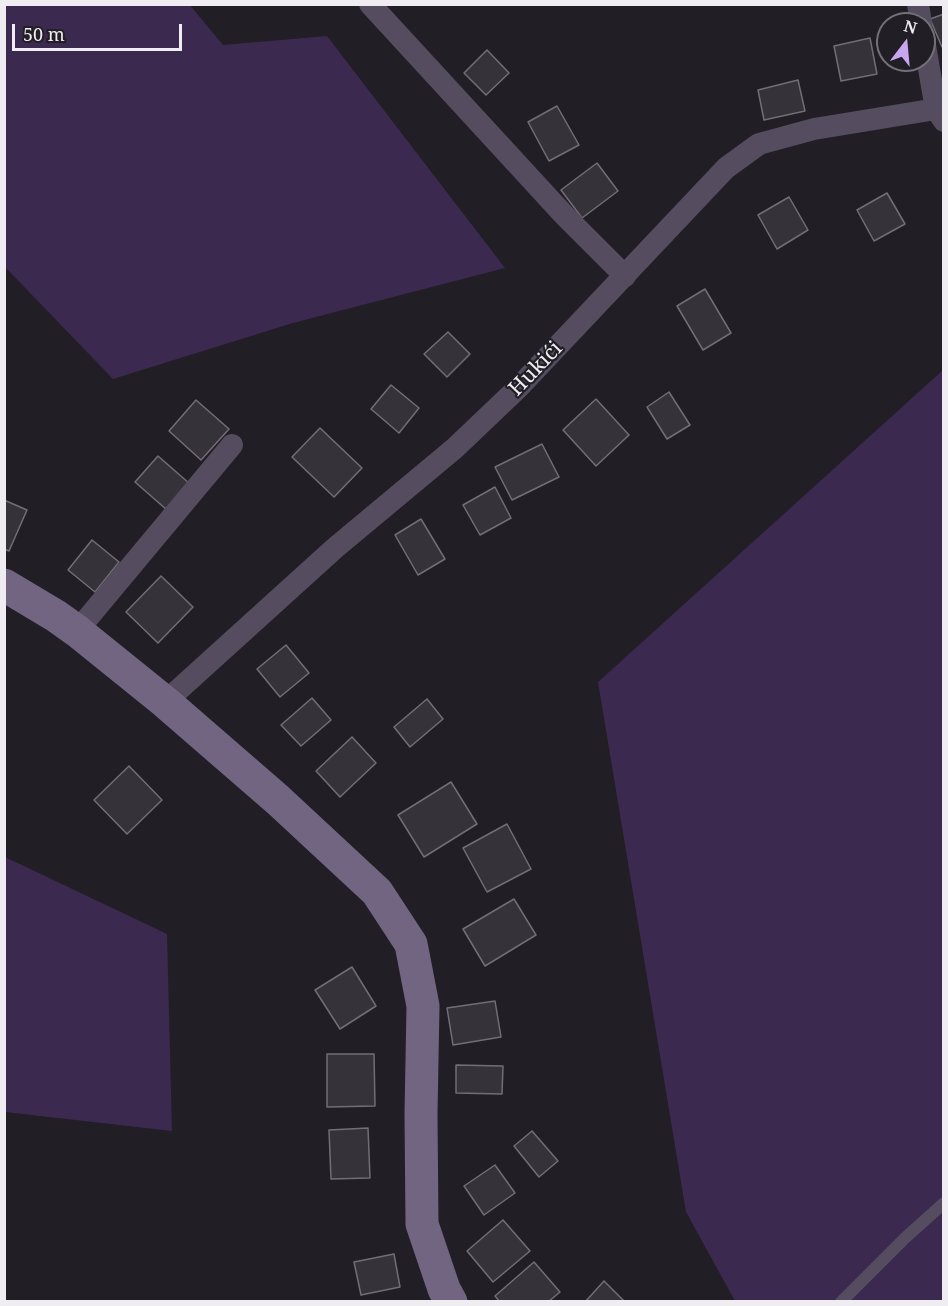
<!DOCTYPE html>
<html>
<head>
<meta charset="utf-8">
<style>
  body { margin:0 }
  #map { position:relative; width:948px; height:1306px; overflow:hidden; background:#211e25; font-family:"Noto Serif",serif }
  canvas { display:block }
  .frame { position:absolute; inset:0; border:6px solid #efedf2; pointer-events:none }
  .north { position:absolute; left:876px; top:12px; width:60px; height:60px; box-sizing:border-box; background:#211e25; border:2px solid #737177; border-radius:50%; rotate:16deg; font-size:16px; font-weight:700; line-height:24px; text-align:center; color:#efedf2 }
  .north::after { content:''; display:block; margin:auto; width:21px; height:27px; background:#c8a6ef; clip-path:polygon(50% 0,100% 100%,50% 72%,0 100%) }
  .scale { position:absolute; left:12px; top:24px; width:170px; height:27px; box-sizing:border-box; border:3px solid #efedf2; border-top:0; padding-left:8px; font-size:18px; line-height:21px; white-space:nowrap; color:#efedf2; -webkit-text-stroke:4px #211e25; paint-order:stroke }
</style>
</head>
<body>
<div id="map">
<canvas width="948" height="1306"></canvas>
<div class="frame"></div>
<div class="north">N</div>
<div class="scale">50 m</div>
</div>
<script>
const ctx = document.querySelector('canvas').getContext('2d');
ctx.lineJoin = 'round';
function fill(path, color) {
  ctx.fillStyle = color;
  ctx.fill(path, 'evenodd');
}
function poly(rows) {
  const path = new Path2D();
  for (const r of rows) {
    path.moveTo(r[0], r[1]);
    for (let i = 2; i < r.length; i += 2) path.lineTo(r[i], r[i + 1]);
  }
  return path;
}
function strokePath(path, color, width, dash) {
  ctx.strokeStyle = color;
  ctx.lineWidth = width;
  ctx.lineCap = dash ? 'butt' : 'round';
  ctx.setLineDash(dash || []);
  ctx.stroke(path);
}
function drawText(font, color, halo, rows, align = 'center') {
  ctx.font = font + ' "Noto Serif",serif';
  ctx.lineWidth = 4.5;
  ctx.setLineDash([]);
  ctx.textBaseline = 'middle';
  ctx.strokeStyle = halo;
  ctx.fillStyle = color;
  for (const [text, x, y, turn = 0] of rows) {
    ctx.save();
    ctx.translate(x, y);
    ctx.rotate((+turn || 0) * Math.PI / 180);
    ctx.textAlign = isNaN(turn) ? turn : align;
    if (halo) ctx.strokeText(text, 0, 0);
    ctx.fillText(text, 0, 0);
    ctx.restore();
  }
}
const green = poly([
  [189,4,223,45,327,36,505,268,293,323,113,379,5,267,5,5],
  [943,370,943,1301,735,1301,686,1212,598,682],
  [5,857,167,934,172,1131,5,1112]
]);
const building = poly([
  [944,14,944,46,942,47,930,19,944,14],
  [870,38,877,74,841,81,834,46,870,38],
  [487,50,509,73,486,95,464,73,487,50],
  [798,80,805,111,764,120,758,90,798,80],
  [557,106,579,145,549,161,528,122,557,106],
  [597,163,618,191,582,218,561,190,597,163],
  [887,193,905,224,874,241,857,210,887,193],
  [789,197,808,230,777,249,758,215,789,197],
  [705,289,731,333,703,350,677,306,705,289],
  [448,332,470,354,447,377,424,354,448,332],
  [391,385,419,408,399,433,371,409,391,385],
  [669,392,690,425,667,439,647,407,669,392],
  [596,399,629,435,596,466,563,430,596,399],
  [196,400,229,429,201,460,169,431,196,400],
  [320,428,362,468,334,497,292,457,320,428],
  [542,444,559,477,512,500,495,467,542,444],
  [158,456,190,484,167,510,135,482,158,456],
  [495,487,511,518,480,535,463,505,495,487],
  [4,500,27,510,9,551,4,549,4,500],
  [421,519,445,559,418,575,395,535,421,519],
  [92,540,119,562,95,592,68,570,92,540],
  [161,576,193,607,158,643,126,612,161,576],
  [286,645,309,673,280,697,257,669,286,645],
  [312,698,331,720,301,746,281,725,312,698],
  [427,699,443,719,410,747,394,727,427,699],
  [352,737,376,763,340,797,316,771,352,737],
  [129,766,162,800,127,834,94,800,129,766],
  [451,782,477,824,424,857,398,815,451,782],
  [507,824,531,869,487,892,463,848,507,824],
  [514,899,536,935,485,966,463,929,514,899],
  [352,967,376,1006,340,1029,315,990,352,967],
  [495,1001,501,1037,453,1045,447,1008,495,1001],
  [327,1054,374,1054,375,1106,327,1107,327,1054],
  [456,1065,503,1066,502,1094,456,1093,456,1065],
  [368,1128,370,1178,331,1179,329,1130,368,1128],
  [532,1131,558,1161,539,1177,514,1146,532,1131],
  [495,1165,515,1193,484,1215,464,1186,495,1165],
  [503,1220,530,1251,493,1282,467,1251,503,1220],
  [394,1254,400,1287,361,1295,354,1262,394,1254],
  [534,1262,560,1292,548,1302,500,1302,495,1296,534,1262],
  [604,1281,625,1302,585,1302,604,1281]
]);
const lane = poly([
  [841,1302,905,1238,944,1203]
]);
const street = poly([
  [370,4,565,216,625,276],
  [918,4,921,24],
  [924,40,936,109,944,121],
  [77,631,232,445],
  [165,702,335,548,455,448,519,387,726,168,759,144,814,129,936,109]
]);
const secondary = poly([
  [4,585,56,616,77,631,165,702,278,800,377,892,411,944,423,1006,421,1114,422,1224,444,1289,451,1302]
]);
const streetNames = [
  ["Hukići",536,369,-46]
];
fill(green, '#3c294f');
fill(building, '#36323a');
strokePath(building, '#726e77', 1.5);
strokePath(lane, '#554c5f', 12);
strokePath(street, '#554c5f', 22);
strokePath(secondary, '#726582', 33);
drawText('21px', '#efedf2', '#211e25', streetNames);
</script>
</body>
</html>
